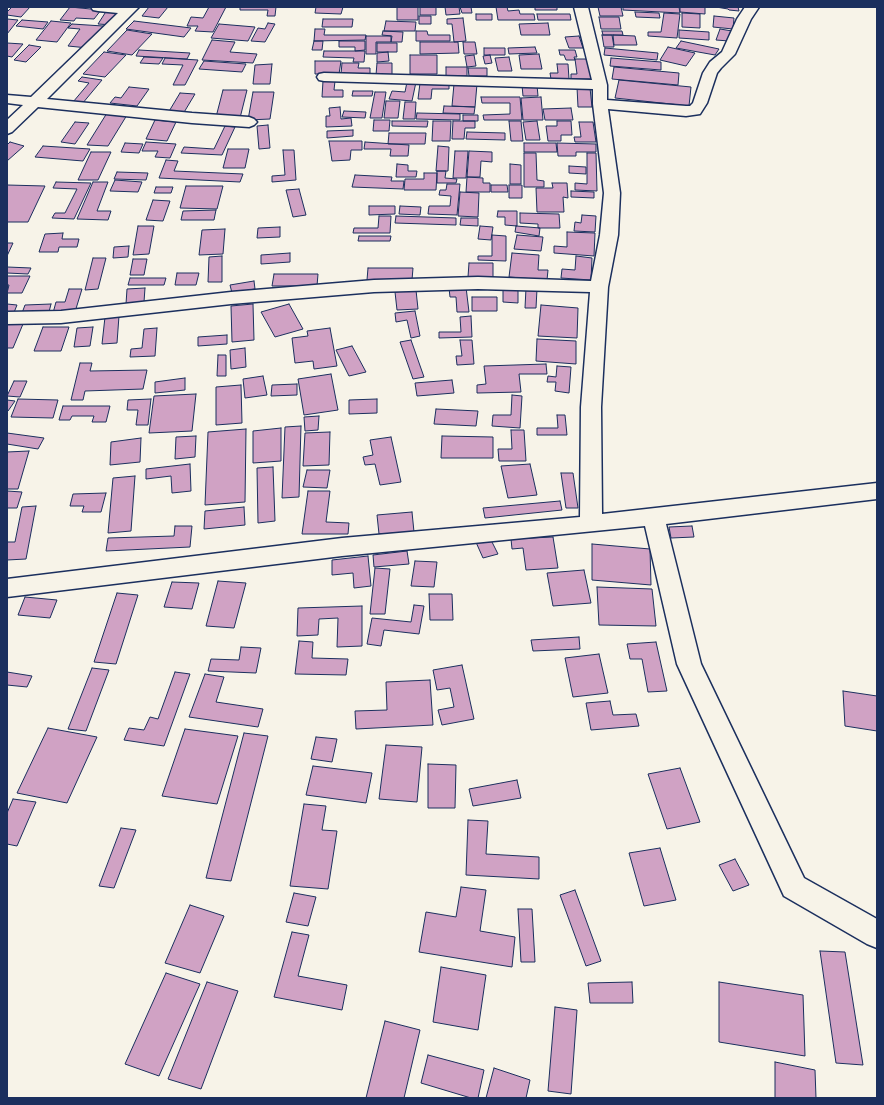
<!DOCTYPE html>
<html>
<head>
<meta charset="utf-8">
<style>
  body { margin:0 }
  #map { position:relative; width:884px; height:1105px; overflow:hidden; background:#f7f3e8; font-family:Mali,sans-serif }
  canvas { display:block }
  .frame { position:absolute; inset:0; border:8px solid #1b2f5e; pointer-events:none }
</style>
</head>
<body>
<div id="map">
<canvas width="884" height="1105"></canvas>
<div class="frame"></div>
</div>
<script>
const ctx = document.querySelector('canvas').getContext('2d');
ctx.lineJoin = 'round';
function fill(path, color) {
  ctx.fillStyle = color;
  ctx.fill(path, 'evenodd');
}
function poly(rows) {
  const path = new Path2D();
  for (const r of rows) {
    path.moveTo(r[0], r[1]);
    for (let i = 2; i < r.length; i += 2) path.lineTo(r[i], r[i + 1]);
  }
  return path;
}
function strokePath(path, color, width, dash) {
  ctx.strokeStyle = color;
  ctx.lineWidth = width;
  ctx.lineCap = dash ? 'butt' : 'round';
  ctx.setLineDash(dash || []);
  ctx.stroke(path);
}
const building = poly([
  [12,7,30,7,21,17,7,15,7,12,12,7],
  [70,7,101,10,94,19,76,18,74,21,60,20,70,7],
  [149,7,168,7,159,18,142,16,149,7],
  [209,7,226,7,213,32,195,31,198,26,187,26,191,17,203,18,209,7],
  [240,7,276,7,275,16,267,16,268,10,240,10,240,7],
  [316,7,343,7,341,14,315,13,316,7],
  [397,7,418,7,418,20,397,20,397,7],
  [420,7,436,7,436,15,420,15,420,7],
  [445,7,459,7,460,14,446,15,445,7],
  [460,7,471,7,472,13,462,13,460,7],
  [496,7,507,7,508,11,519,10,520,14,534,14,535,20,498,20,496,7],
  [535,7,559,7,557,7,557,10,535,10,535,7],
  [598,7,621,7,623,16,600,16,598,7],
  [623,7,679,7,680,13,623,10,623,7],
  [680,7,705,7,705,14,680,12,680,7],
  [716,7,738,7,739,11,729,10,728,9,716,7],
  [107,10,122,11,113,25,98,24,107,10],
  [635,12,659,13,660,18,636,17,635,12],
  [664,13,680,14,677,38,648,36,648,32,661,32,664,13],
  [682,13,700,14,700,28,682,27,682,13],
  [476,14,492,14,492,20,476,20,476,14],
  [537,14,570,14,571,20,538,20,537,14],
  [419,16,431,16,431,24,419,24,419,16],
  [714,16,734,18,733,29,713,27,714,16],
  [599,17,619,17,621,29,601,29,599,17],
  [463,18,466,41,454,42,452,24,447,24,447,19,463,18],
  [7,19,18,20,7,34,7,19],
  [323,19,353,19,352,27,322,27,323,19],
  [22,20,48,22,43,29,16,26,22,20],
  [51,21,71,23,57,42,36,40,51,21],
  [134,21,191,28,184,37,126,29,134,21],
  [386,21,416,22,415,31,384,31,386,21],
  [268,23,275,24,265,42,251,41,258,28,265,29,268,23],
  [548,23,550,35,521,35,519,24,548,23],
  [72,24,103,26,88,48,68,46,80,29,68,28,72,24],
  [219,24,255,27,248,41,211,38,219,24],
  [315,29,325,29,324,35,366,35,365,40,314,41,315,29],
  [720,29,732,31,729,41,716,40,720,29],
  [127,30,152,34,132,55,107,51,127,30],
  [679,30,709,32,709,40,679,38,679,30],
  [383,31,403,32,402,42,391,42,392,36,382,35,383,31],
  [416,31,427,31,428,35,450,35,450,41,416,41,416,31],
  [602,31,622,31,623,35,603,35,602,31],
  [602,35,612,35,614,47,604,47,602,35],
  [613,35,635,36,637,45,614,45,613,35],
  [366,36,391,36,391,42,376,42,376,54,366,54,366,36],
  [579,36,583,48,569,48,565,37,579,36],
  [212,40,235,42,230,52,257,54,253,63,202,60,212,40],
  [314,41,323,41,322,50,312,50,314,41],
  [339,41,365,41,365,50,355,51,355,47,339,47,339,41],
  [681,41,719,49,715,55,676,48,681,41],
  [420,42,458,42,459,53,420,54,420,42],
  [463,42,475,42,477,54,464,54,463,42],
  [7,43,23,44,12,57,7,56,7,43],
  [377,43,397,43,397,52,377,52,377,43],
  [29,45,41,47,26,62,14,60,29,45],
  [535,47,537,53,509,54,508,48,535,47],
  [668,47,695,53,686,66,660,60,668,47],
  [484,48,505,48,505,55,484,55,484,48],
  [605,48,658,53,657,60,604,55,605,48],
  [139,50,190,53,187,59,136,56,139,50],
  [559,50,575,50,577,57,574,57,575,60,566,60,564,55,560,55,559,50],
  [324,51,365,51,364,62,353,62,354,58,323,57,324,51],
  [104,52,126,55,105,77,83,74,104,52],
  [388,52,389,61,377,62,377,53,388,52],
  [539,54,542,69,521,69,519,55,539,54],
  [410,55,437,55,437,74,410,74,410,55],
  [474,55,476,66,467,67,465,56,474,55],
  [490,55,492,63,485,64,483,56,490,55],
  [144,57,163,58,159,64,140,63,144,57],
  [509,57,512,71,498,71,495,58,509,57],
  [165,58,198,60,185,85,173,85,183,65,162,64,165,58],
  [611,58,661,62,661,70,610,66,611,58],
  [575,59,589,59,591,79,571,79,571,74,577,74,575,59],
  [204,61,246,64,242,72,199,69,204,61],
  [315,61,341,61,339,74,315,74,315,61],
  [342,63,359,63,358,68,370,68,370,74,341,74,342,63],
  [377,63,392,63,392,75,376,75,377,63],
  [272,64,270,84,253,84,255,65,272,64],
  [557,64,568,64,569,79,551,79,550,73,558,73,557,64],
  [446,67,467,67,467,76,446,76,446,67],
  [614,67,679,73,678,85,612,79,614,67],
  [468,68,487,68,487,76,469,76,468,68],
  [82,77,102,80,82,104,73,102,89,83,78,81,82,77],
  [619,80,691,87,689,106,615,98,619,80],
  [323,81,335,81,334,90,343,90,343,97,322,97,323,81],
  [407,82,416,82,412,101,389,99,392,91,405,92,407,82],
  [420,83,449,83,449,89,432,89,431,99,418,99,420,83],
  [454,84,477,84,475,107,452,106,454,84],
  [522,85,537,85,538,96,523,96,522,85],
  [129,87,149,89,137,106,110,103,115,97,121,98,129,87],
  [577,87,590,88,592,107,578,107,577,87],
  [223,90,247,90,240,118,216,117,223,90],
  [353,91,373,91,372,96,352,96,353,91],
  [253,92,274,92,270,119,248,120,253,92],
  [375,92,386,92,382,118,370,118,375,92],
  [180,93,195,94,183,114,168,113,180,93],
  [481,97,520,97,522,120,484,120,483,115,510,114,510,103,482,103,481,97],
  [541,97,543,120,523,120,521,98,541,97],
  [386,101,400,101,398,118,384,118,386,101],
  [405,102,416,102,415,119,403,119,405,102],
  [444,106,475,107,474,114,443,113,444,106],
  [340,107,341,119,351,118,352,126,326,127,326,116,330,116,329,108,340,107],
  [571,108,573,120,545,120,543,109,571,108],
  [344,111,366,112,365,118,342,117,344,111],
  [107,113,127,115,108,146,87,145,107,113],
  [417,113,460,114,460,120,416,119,417,113],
  [463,115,478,115,478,121,463,121,463,115],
  [155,120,176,122,167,141,146,139,155,120],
  [374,120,390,120,389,131,373,131,374,120],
  [392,121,428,121,427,127,392,126,392,121],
  [433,121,451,121,450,141,432,141,433,121],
  [453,121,475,121,475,128,465,128,464,139,452,139,453,121],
  [509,121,521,121,523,141,511,141,509,121],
  [537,121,540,140,526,140,523,122,537,121],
  [557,121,571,121,572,135,561,135,561,141,548,141,546,126,557,126,557,121],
  [75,122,89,123,75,144,61,142,75,122],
  [579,122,593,122,596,142,575,142,574,137,581,137,579,122],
  [268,125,270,148,259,149,257,126,268,125],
  [225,126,235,127,222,155,181,153,184,147,214,149,225,126],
  [353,130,353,136,327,138,327,131,353,130],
  [467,132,505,133,505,140,466,139,467,132],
  [389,133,426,133,425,144,388,144,389,133],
  [329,141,362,141,362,150,351,150,350,160,332,161,329,141],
  [10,142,24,146,7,161,7,145,10,142],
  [146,142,176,144,170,158,155,157,158,151,142,151,146,142],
  [365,142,409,145,408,156,390,156,391,149,364,149,365,142],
  [125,143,143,144,139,153,121,152,125,143],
  [524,143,556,143,557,152,524,152,524,143],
  [557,143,596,144,596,152,576,152,576,156,558,156,557,143],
  [43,146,90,149,83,161,35,157,43,146],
  [438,146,449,147,448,171,436,171,438,146],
  [228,149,249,149,245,168,223,168,228,149],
  [283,150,294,150,296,180,272,182,272,176,285,175,283,150],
  [455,151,468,151,466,178,453,178,455,151],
  [469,151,492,152,492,162,481,161,480,177,467,177,469,151],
  [91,152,111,152,98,180,78,180,91,152],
  [524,153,536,153,537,180,544,181,544,187,524,187,524,153],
  [587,153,596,153,597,191,575,190,575,183,587,184,587,153],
  [166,160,178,161,174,171,243,174,240,182,159,178,166,160],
  [397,164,408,165,408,171,417,171,416,177,396,177,397,164],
  [510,164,521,165,521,184,510,184,510,164],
  [569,166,586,167,586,174,569,173,569,166],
  [437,171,446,171,445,178,457,179,456,183,437,183,437,171],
  [117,172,148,173,146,180,114,179,117,172],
  [424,173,437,173,436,190,404,190,405,179,424,179,424,173],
  [355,175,392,177,391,181,404,181,403,189,352,187,355,175],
  [467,177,483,178,483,183,490,183,490,192,466,192,467,177],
  [115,180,142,182,138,192,110,191,115,180],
  [56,182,91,183,74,219,52,218,55,213,65,213,77,189,53,188,56,182],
  [93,182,108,182,97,211,111,211,108,220,77,219,93,182],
  [552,183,567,183,568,198,563,197,564,212,537,212,536,188,553,188,552,183],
  [447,184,460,184,457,215,428,214,429,206,450,206,451,196,439,195,440,190,446,190,447,184],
  [7,185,45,186,28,222,7,222,7,185],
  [491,185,507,185,508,192,491,192,491,185],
  [509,185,522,185,522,198,509,198,509,185],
  [186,186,223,186,217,209,180,208,186,186],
  [156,187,173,187,171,193,154,193,156,187],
  [299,189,306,215,293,217,286,190,299,189],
  [571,191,594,192,594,198,571,197,571,191],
  [460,192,479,193,478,217,458,216,460,192],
  [153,200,170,201,163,221,146,220,153,200],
  [369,206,395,206,395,214,369,215,369,206],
  [400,206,421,207,420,215,399,214,400,206],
  [216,210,214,220,181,220,183,211,216,210],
  [498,211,517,211,517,226,505,225,505,217,497,217,498,211],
  [520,213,559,214,560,228,538,228,538,224,520,223,520,213],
  [582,215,596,216,595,232,574,231,575,222,581,223,582,215],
  [379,216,391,216,390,233,353,233,354,228,378,228,379,216],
  [396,216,456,218,456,225,395,223,396,216],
  [461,218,478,218,478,226,460,225,461,218],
  [138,226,154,226,149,254,133,255,138,226],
  [480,226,493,227,491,240,478,239,480,226],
  [516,226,540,228,539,236,515,232,516,226],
  [280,227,280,237,257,238,258,228,280,227],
  [225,229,223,254,199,255,202,230,225,229],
  [567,232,595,233,594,256,554,253,554,246,567,247,567,232],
  [63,233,62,239,79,239,77,247,59,247,58,252,39,252,45,234,63,233],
  [492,235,506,236,506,261,478,260,478,256,492,256,492,235],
  [517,235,543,237,541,251,514,249,517,235],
  [359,236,391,236,390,241,358,241,359,236],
  [7,243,13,243,7,256,7,243],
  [129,246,128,257,113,258,114,247,129,246],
  [290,253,290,262,261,264,261,255,290,253],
  [512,253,539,255,538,270,548,270,547,280,509,277,512,253],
  [222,256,222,282,208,282,209,257,222,256],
  [576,256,592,258,591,280,561,278,562,269,575,270,576,256],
  [93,258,106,258,98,289,85,290,93,258],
  [133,259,147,259,144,275,130,275,133,259],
  [469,263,493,263,493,277,468,277,469,263],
  [7,267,31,268,28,274,7,273,7,267],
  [368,268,413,268,412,280,367,280,368,268],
  [177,273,199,273,196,285,175,285,177,273],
  [274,274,318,274,317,286,272,286,274,274],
  [7,276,30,276,22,293,7,293,9,285,7,285,7,276],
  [130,278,166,278,164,285,128,285,130,278],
  [254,281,255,289,232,293,230,285,254,281],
  [466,287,469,312,457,312,456,297,450,297,449,288,466,287],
  [145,288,144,302,126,304,127,289,145,288],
  [503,288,518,289,518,303,503,302,503,288],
  [526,288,537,289,536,308,525,308,526,288],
  [69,289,82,289,75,312,53,313,56,302,65,302,69,289],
  [416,290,418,309,397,310,395,292,416,290],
  [472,297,497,297,497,311,472,311,472,297],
  [7,304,17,305,13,315,7,314,7,304],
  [51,304,49,312,22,313,25,305,51,304],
  [253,304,254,340,232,342,231,306,253,304],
  [289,304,303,329,275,337,261,312,289,304],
  [541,305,578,308,577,338,538,336,541,305],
  [415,311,420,336,411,338,407,320,396,322,395,313,415,311],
  [119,316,117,343,102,344,105,317,119,316],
  [471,316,472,337,439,338,439,332,461,332,460,317,471,316],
  [7,323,23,324,13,348,7,348,7,323],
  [43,327,69,327,61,351,34,351,43,327],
  [93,327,90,346,74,347,77,328,93,327],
  [157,328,155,356,130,357,131,349,142,348,144,329,157,328],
  [330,328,337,366,314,369,313,361,295,363,292,338,308,336,307,331,330,328],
  [227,335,227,344,198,346,198,337,227,335],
  [537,339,576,341,576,364,536,361,537,339],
  [411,340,424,377,413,379,400,342,411,340],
  [460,340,472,340,474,364,457,365,456,356,462,356,460,340],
  [352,346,366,372,349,376,336,350,352,346],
  [245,348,246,367,231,369,230,350,245,348],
  [218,355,226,355,226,376,217,376,218,355],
  [80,363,92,363,90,371,147,370,143,389,85,391,83,400,71,400,80,363],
  [546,364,547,374,519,374,521,392,477,393,477,385,486,384,484,366,546,364],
  [557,366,571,367,569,393,555,391,556,382,547,382,548,376,556,377,557,366],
  [331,374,338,410,304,415,298,379,331,374],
  [263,376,267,395,245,398,243,379,263,376],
  [185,378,185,390,155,393,155,382,185,378],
  [452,380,454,393,417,396,415,383,452,380],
  [14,381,27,381,20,397,7,396,14,381],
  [297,384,297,395,271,396,272,385,297,384],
  [241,385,242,423,216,425,216,387,241,385],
  [196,394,192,431,149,433,154,396,196,394],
  [512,395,522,396,520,428,492,426,493,415,511,415,512,395],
  [18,399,58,400,53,418,11,417,18,399],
  [151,399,148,425,136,425,138,410,127,410,128,400,151,399],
  [377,399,377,413,349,414,349,400,377,399],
  [7,400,15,401,8,411,7,411,7,400],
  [63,406,110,406,106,422,92,422,94,416,72,416,70,420,59,420,63,406],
  [436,409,478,411,476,426,434,424,436,409],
  [557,415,565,415,567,435,537,435,537,428,558,428,557,415],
  [319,416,318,430,305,431,304,417,319,416],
  [301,426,299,497,282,498,285,427,301,426],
  [281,428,281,461,253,463,253,431,281,428],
  [246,429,245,502,205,505,208,432,246,429],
  [511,430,524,430,526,461,499,461,498,449,512,449,511,430],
  [330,432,329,465,303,466,305,433,330,432],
  [7,433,44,438,38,449,7,444,7,433],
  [196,436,195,457,175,459,176,437,196,436],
  [442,436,493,437,493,458,441,458,442,436],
  [391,437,401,482,380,485,375,464,365,465,363,457,373,455,370,440,391,437],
  [141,438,140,462,110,465,111,442,141,438],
  [29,451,18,489,7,489,7,452,29,451],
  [190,464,191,491,172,493,171,476,146,479,146,469,190,464],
  [530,464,537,495,508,498,501,466,530,464],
  [273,467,275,521,258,523,257,468,273,467],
  [307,470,330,470,327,488,303,487,307,470],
  [561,473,573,473,578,508,566,508,561,473],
  [135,476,131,531,108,533,113,478,135,476],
  [7,491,22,492,17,508,7,508,7,491],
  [308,491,330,491,326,522,349,523,348,534,302,534,308,491],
  [106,493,101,512,82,512,84,506,70,506,73,494,106,493],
  [560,501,562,510,485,518,483,508,560,501],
  [36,506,26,559,7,560,7,542,15,542,22,507,36,506],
  [244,507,245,525,204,529,205,511,244,507],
  [412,512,414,532,379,534,377,515,412,512],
  [175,526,192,526,190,547,106,551,108,538,174,536,175,526],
  [692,526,694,537,671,538,669,527,692,526],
  [489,536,498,554,483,558,475,540,489,536],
  [553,537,558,568,526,570,523,548,512,549,511,539,553,537],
  [592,544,650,549,651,585,592,580,592,544],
  [407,551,409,564,374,567,373,555,407,551],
  [368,556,371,586,354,588,353,573,332,575,332,560,368,556],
  [415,561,437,562,434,587,411,586,415,561],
  [375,568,390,569,385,614,370,614,375,568],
  [584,570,591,603,553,606,547,573,584,570],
  [218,581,246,583,234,628,206,626,218,581],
  [172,582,199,583,192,609,164,607,172,582],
  [597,587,652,589,656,626,599,625,597,587],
  [117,593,138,595,116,664,94,662,117,593],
  [429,594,452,594,453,620,430,620,429,594],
  [25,597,57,600,50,618,18,615,25,597],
  [414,605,424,606,419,634,384,630,381,646,367,644,372,618,411,622,414,605],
  [362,606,362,646,337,647,338,618,319,619,318,635,297,636,298,608,362,606],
  [579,637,580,649,533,651,531,640,579,637],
  [299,641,313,642,312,658,348,659,346,675,295,674,299,641],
  [656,642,667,691,648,692,642,659,630,659,627,644,656,642],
  [241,647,261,648,256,673,208,671,211,659,239,660,241,647],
  [599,654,608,693,573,697,565,658,599,654],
  [462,665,474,719,442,725,438,710,454,707,450,688,437,690,433,670,462,665],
  [92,668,109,670,86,731,68,729,92,668],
  [7,672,32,676,27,687,7,685,7,672],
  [175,672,190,674,164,746,124,740,129,728,144,730,150,717,158,719,175,672],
  [205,674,224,677,216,702,263,709,258,727,189,717,205,674],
  [430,680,433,725,356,729,355,711,387,710,386,682,430,680],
  [843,691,877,696,877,731,845,726,843,691],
  [610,701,613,715,636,714,639,726,591,730,586,703,610,701],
  [48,728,97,737,67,803,17,793,48,728],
  [185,729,238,736,217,804,162,796,185,729],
  [244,733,268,736,231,881,206,878,244,733],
  [316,737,337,739,332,762,311,759,316,737],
  [386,745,422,747,417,802,379,799,386,745],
  [428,764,456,765,455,808,428,808,428,764],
  [313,766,372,773,366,803,306,795,313,766],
  [680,768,700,822,667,829,648,774,680,768],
  [517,780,521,798,473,806,469,789,517,780],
  [13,799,36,802,17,846,7,844,7,813,13,799],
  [304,804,326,806,322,830,337,831,328,889,290,886,304,804],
  [468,820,488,821,486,854,539,857,539,879,466,875,468,820],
  [121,828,136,830,114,888,99,886,121,828],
  [660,848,676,900,644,906,629,853,660,848],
  [735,859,749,885,733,891,719,865,735,859],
  [461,887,486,890,480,931,515,937,512,967,419,952,426,912,456,917,461,887],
  [575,890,601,961,586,966,560,895,575,890],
  [294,893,316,897,308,926,286,922,294,893],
  [190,905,224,916,200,973,165,963,190,905],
  [518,909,532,909,535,962,521,962,518,909],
  [292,932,309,935,298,976,347,985,342,1010,274,997,292,932],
  [820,951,845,952,863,1065,836,1063,820,951],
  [441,967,486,975,478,1030,433,1022,441,967],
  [166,973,200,984,159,1076,125,1064,166,973],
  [207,982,238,991,201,1089,168,1079,207,982],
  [632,982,633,1003,590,1003,588,983,632,982],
  [719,982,803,995,805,1056,719,1042,719,982],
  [555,1007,577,1010,571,1094,548,1091,555,1007],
  [385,1021,420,1030,404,1098,366,1098,385,1021],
  [428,1055,484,1070,478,1098,471,1098,421,1083,428,1055],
  [775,1062,815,1070,816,1098,775,1098,775,1062],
  [494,1068,530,1080,526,1098,486,1098,494,1068]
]);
const street = poly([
  [91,7,139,7,47,99,192,113,249,117,254,119,257,122,254,125,249,127,192,123,38,107,12,132,7,134,7,120,23,105,7,103,7,95,31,97,118,13,98,11,93,10,91,7],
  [574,7,588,7,607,85,607,100,686,106,690,106,693,103,703,73,710,62,722,52,737,19,745,7,759,7,751,19,735,54,721,68,717,73,707,103,700,114,686,116,608,109,620,193,618,235,608,287,601,407,602,514,877,483,877,499,666,524,701,664,804,878,877,919,877,948,867,944,784,896,677,664,645,526,342,556,7,597,7,579,342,538,580,517,581,407,590,292,478,289,374,292,231,304,61,323,7,324,7,312,61,311,231,292,374,280,478,277,591,281,600,235,604,193,593,104,593,89,324,81,319,80,317,77,319,74,324,73,592,80,574,7]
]);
fill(building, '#d0a2c4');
strokePath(building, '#1b2f5e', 1);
strokePath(street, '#1b2f5e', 3);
fill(street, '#f7f3e8');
</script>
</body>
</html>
